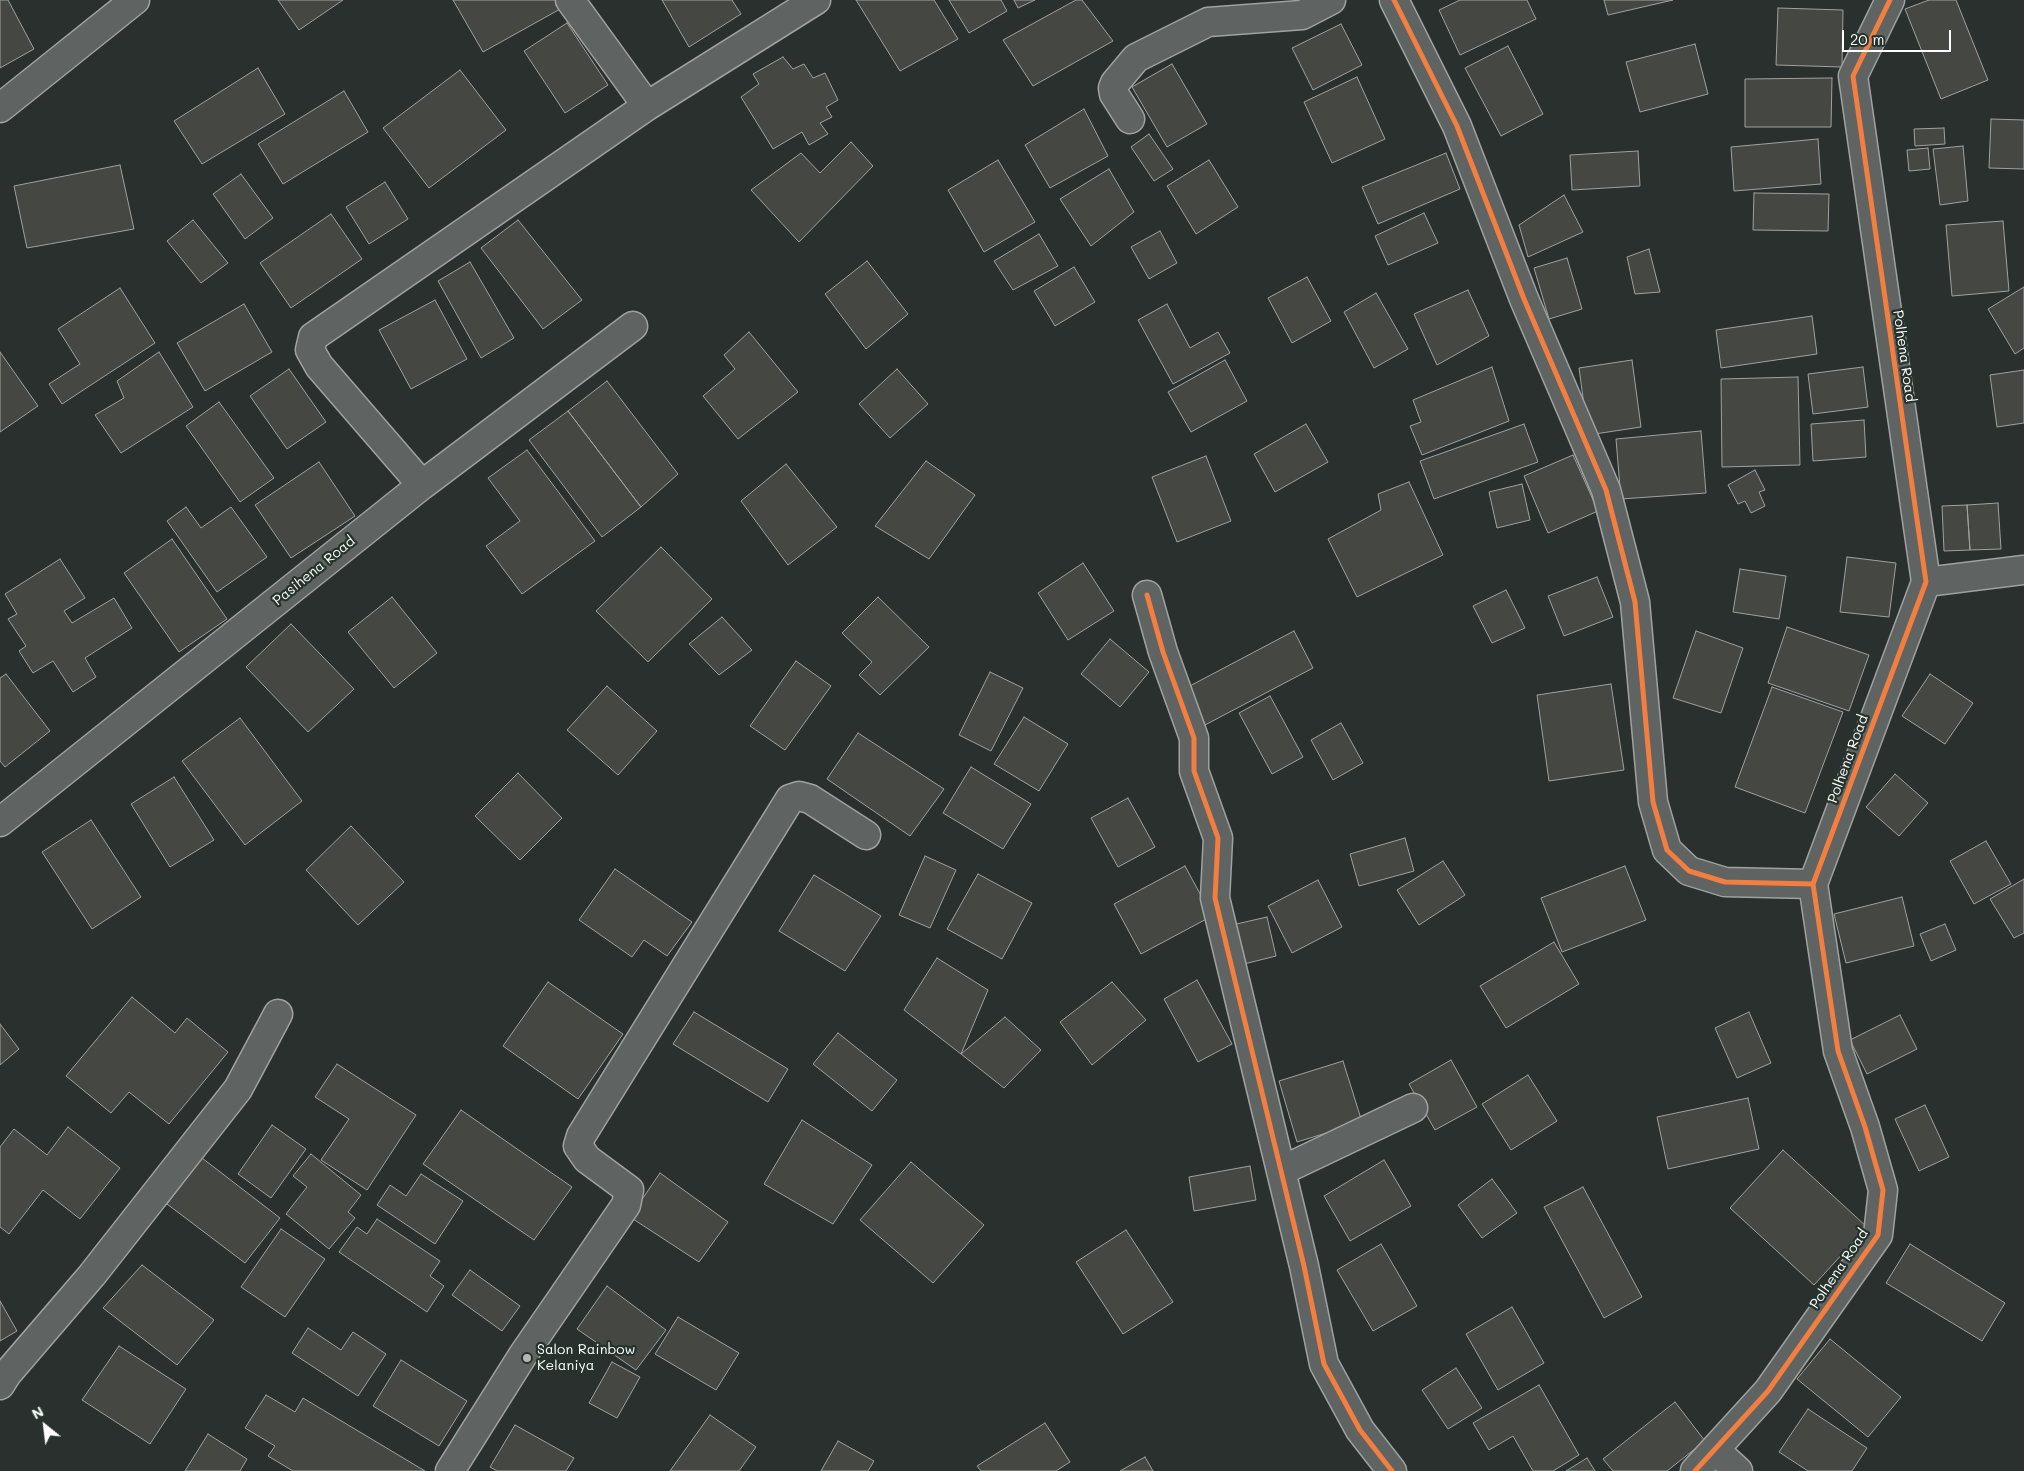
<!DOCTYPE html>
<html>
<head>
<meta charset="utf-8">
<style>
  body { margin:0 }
  #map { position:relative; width:2024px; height:1471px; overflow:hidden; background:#29302d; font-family:Mali,sans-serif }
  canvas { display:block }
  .north { position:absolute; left:20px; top:1401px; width:50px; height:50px; -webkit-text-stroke:4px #26332d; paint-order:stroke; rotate:331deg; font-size:14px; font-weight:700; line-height:20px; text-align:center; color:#fff }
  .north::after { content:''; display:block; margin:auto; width:18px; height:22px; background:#fff; clip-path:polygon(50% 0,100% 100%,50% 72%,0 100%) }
  .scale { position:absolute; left:1842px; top:30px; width:109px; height:22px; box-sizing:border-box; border:2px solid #fff; border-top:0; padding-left:6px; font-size:15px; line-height:18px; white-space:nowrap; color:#fff; -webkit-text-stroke:4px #26332d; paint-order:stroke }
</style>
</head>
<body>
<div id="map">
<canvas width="2024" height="1471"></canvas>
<div class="north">N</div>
<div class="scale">20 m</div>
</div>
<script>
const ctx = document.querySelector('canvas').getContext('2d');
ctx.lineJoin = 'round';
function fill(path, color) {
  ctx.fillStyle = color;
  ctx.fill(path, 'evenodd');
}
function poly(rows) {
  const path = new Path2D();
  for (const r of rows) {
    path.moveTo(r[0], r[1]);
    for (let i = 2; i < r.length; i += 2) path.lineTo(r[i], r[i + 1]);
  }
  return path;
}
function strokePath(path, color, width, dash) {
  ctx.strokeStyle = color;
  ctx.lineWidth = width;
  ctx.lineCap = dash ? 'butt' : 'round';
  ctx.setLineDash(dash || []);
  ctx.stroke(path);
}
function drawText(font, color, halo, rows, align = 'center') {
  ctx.font = font + ' Mali,sans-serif';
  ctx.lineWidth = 4.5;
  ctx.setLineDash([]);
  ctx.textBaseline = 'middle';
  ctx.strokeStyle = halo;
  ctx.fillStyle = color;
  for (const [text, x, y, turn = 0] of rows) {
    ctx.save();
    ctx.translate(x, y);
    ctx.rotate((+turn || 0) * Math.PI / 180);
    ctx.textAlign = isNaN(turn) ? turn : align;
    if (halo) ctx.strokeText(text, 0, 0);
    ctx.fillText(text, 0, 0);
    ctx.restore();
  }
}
const building = poly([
  [0,0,8,0,34,49,0,68,0,0],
  [278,0,343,0,299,30,278,0],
  [453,0,558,0,562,8,483,52,453,0],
  [662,0,732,0,741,14,689,47,662,0],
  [856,0,934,0,958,39,900,71,856,0],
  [949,0,1001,0,1007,11,969,33,949,0],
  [1014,0,1035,0,1018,8,1014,0],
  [1076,0,1082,0,1113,41,1033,86,1003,40,1076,0],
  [1460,0,1527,0,1536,19,1460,55,1439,10,1460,0],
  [1604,0,1673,0,1608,15,1604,0],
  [1929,0,1956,0,1988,80,1941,99,1905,9,1929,0],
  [1778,8,1843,10,1842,67,1776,65,1778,8],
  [567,23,608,85,565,113,524,51,567,23],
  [1341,24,1362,65,1313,90,1292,48,1341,24],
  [1695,44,1708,94,1640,112,1626,62,1695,44],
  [1508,46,1543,114,1501,136,1465,68,1508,46],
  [783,57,793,69,804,64,813,78,825,73,838,100,826,107,832,117,820,123,828,134,809,145,802,132,773,149,741,97,759,84,753,74,783,57],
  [1172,64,1207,124,1167,147,1132,87,1172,64],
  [258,68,285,114,202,164,174,121,258,68],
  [460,70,506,130,429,188,383,128,460,70],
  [1357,77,1385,139,1332,163,1304,102,1357,77],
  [1832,78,1831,127,1745,127,1745,79,1832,78],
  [344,91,368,132,283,184,258,144,344,91],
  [1084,109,1108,156,1050,188,1025,145,1084,109],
  [1991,119,2024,120,2024,169,1989,168,1991,119],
  [1944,128,1945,144,1915,146,1914,129,1944,128],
  [1149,134,1173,169,1154,181,1131,147,1149,134],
  [1818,139,1821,184,1734,191,1731,147,1818,139],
  [851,142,873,166,799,242,751,190,801,153,820,173,851,142],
  [1963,146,1968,201,1940,205,1933,149,1963,146],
  [1928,148,1930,169,1909,171,1907,150,1928,148],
  [1638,151,1640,186,1572,190,1570,155,1638,151],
  [1446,153,1460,189,1378,224,1362,187,1446,153],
  [998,160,1035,222,984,252,948,190,998,160],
  [1209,160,1238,207,1196,234,1167,186,1209,160],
  [120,165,134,229,27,248,14,186,120,165],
  [1109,169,1134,212,1091,246,1060,199,1109,169],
  [241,174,273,218,245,239,213,194,241,174],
  [385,182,408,219,369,244,346,207,385,182],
  [1754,193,1829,194,1828,231,1753,230,1754,193],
  [1564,195,1583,232,1528,257,1519,225,1564,195],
  [1424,213,1438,243,1388,265,1375,236,1424,213],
  [331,214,362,259,291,308,260,263,331,214],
  [193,220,228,263,201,283,167,241,193,220],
  [518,220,582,300,543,329,481,248,518,220],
  [2003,221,2009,291,1952,296,1946,225,2003,221],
  [1160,231,1177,263,1149,279,1131,247,1160,231],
  [1039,234,1058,266,1013,290,994,261,1039,234],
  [1649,249,1660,292,1635,294,1627,257,1649,249],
  [1567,258,1582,309,1549,319,1534,268,1567,258],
  [867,261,908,314,866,349,825,294,867,261],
  [470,262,514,338,481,358,438,281,470,262],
  [1074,267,1095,302,1055,326,1034,291,1074,267],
  [1307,277,1331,321,1292,343,1268,298,1307,277],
  [2024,287,2024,348,2015,354,1988,309,2024,287],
  [120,288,155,343,62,404,49,384,80,364,58,329,120,288],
  [1468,290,1489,336,1437,365,1414,314,1468,290],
  [1376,293,1408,349,1374,368,1344,312,1376,293],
  [435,300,467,359,411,389,379,330,435,300],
  [244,304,272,352,205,391,177,343,244,304],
  [1167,304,1190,348,1218,332,1230,353,1173,384,1138,320,1167,304],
  [1812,316,1817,354,1721,368,1716,330,1812,316],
  [749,332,798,392,738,439,703,396,735,369,724,355,749,332],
  [0,352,38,406,0,432,0,352],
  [159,352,193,407,121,453,95,415,124,398,117,381,159,352],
  [1225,360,1247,401,1191,432,1168,392,1225,360],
  [1632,360,1641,427,1588,435,1579,368,1632,360],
  [1492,367,1509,421,1422,455,1410,426,1421,422,1413,400,1492,367],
  [1863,367,1868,407,1813,414,1808,374,1863,367],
  [289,369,326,422,287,449,250,396,289,369],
  [897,369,928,404,890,438,859,404,897,369],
  [2024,370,2024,423,1997,427,1990,375,2024,370],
  [1798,377,1800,465,1722,467,1721,379,1798,377],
  [607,381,678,474,641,507,568,411,607,381],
  [219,402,274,478,240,502,186,426,219,402],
  [568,411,641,507,602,537,529,440,568,411],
  [1864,420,1866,457,1813,461,1811,424,1864,420],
  [1306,424,1328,462,1275,492,1254,454,1306,424],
  [1524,424,1538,462,1434,499,1420,461,1524,424],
  [1701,431,1706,493,1621,499,1616,439,1701,431],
  [527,450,595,541,522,594,486,546,520,521,488,478,527,450],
  [1573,455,1598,511,1548,533,1524,476,1573,455],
  [1206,456,1231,521,1177,542,1152,477,1206,456],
  [926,461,975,495,929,559,875,526,926,461],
  [319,462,355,516,291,558,255,505,319,462],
  [786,464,837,527,788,565,741,501,786,464],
  [1755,470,1765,490,1759,492,1765,506,1751,513,1745,501,1738,504,1728,485,1755,470],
  [1409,482,1443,555,1357,597,1328,539,1381,510,1378,494,1409,482],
  [1522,484,1530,520,1497,528,1489,492,1522,484],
  [1998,503,2001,549,1970,550,1967,505,1998,503],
  [1967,505,1970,550,1944,551,1942,506,1967,505],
  [186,507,201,528,231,507,267,557,217,592,167,521,186,507],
  [172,539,227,619,179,652,124,573,172,539],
  [661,547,712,599,648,662,596,611,661,547],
  [1847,557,1896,563,1889,617,1840,612,1847,557],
  [60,559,85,598,64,611,72,623,114,598,132,628,85,658,96,677,73,692,53,661,33,673,19,651,26,646,8,619,17,614,5,594,60,559],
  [1083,563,1114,611,1068,640,1038,593,1083,563],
  [1740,569,1786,576,1779,619,1733,612,1740,569],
  [1597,577,1613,617,1564,636,1548,596,1597,577],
  [1506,590,1525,628,1492,643,1473,606,1506,590],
  [392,597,437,653,394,688,348,632,392,597],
  [878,597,929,647,880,695,859,675,872,662,842,633,878,597],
  [722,617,752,650,719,675,689,644,722,617],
  [291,624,354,689,308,732,246,667,291,624],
  [1787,627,1869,655,1849,711,1768,683,1787,627],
  [1294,631,1313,668,1205,725,1186,688,1294,631],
  [1696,631,1743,648,1721,713,1673,698,1696,631],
  [1110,639,1149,672,1120,707,1081,674,1110,639],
  [796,661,831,686,785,750,750,726,796,661],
  [990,672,1023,688,991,751,959,735,990,672],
  [6,674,50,731,5,767,0,761,0,678,6,674],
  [1930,674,1973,703,1945,744,1902,716,1930,674],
  [1611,684,1624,770,1549,781,1537,695,1611,684],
  [607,686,657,731,618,775,567,730,607,686],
  [1772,687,1843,712,1805,813,1735,787,1772,687],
  [1270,696,1303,757,1272,774,1239,713,1270,696],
  [1024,717,1068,744,1039,791,994,764,1024,717],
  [240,718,302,801,245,845,182,761,240,718],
  [1341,723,1363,763,1333,780,1311,740,1341,723],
  [858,733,944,789,910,836,827,779,858,733],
  [971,767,1031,804,1003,849,943,813,971,767],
  [518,773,562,818,520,860,475,816,518,773],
  [1895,774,1928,803,1899,836,1866,807,1895,774],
  [174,777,214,840,170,867,131,804,174,777],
  [1128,798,1155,847,1118,867,1091,818,1128,798],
  [91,820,141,897,92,929,42,852,91,820],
  [351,826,404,882,358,925,306,870,351,826],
  [1405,838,1414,871,1359,886,1350,854,1405,838],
  [1986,841,2011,884,1974,904,1950,861,1986,841],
  [925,856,956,870,930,928,899,915,925,856],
  [1443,861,1465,895,1419,925,1397,890,1443,861],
  [1185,866,1212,916,1141,954,1114,904,1185,866],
  [1625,866,1646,920,1562,952,1541,898,1625,866],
  [615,869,692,922,667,956,644,940,632,957,579,920,615,869],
  [978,874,1032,903,1002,959,947,929,978,874],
  [814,875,881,916,845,971,779,931,814,875],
  [2024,879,2024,933,2014,938,1990,899,2024,879],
  [1318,880,1342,927,1292,953,1268,906,1318,880],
  [1902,897,1914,946,1846,963,1834,914,1902,897],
  [1267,917,1276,956,1240,965,1232,925,1267,917],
  [1945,924,1956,950,1931,961,1920,934,1945,924],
  [1554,942,1579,984,1506,1028,1480,986,1554,942],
  [937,958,988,990,961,1054,904,1010,937,958],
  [1197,980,1232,1044,1198,1062,1164,999,1197,980],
  [548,982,623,1034,578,1099,503,1046,548,982],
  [1112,982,1146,1020,1092,1065,1060,1022,1112,982],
  [132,997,175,1033,187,1018,228,1052,169,1124,129,1092,111,1113,66,1076,132,997],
  [694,1012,788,1069,768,1102,673,1044,694,1012],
  [1749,1012,1771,1063,1737,1078,1715,1028,1749,1012],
  [1900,1015,1917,1049,1867,1074,1850,1040,1900,1015],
  [1005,1017,1041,1050,1004,1088,961,1054,1005,1017],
  [0,1024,19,1049,0,1065,0,1024],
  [838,1033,897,1080,872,1111,813,1064,838,1033],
  [1451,1060,1477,1107,1435,1130,1409,1084,1451,1060],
  [1343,1061,1362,1122,1297,1142,1279,1081,1343,1061],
  [337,1064,416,1115,367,1190,321,1160,349,1119,315,1097,337,1064],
  [1528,1075,1557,1121,1511,1150,1482,1104,1528,1075],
  [1748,1098,1759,1149,1668,1169,1657,1117,1748,1098],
  [1925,1105,1949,1157,1919,1171,1895,1119,1925,1105],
  [461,1110,572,1187,534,1240,423,1164,461,1110],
  [802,1120,872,1165,833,1224,764,1184,802,1120],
  [272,1125,306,1149,271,1198,238,1174,272,1125],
  [68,1127,120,1168,80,1219,43,1190,9,1234,0,1227,0,1147,14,1129,47,1155,68,1127],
  [1783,1150,1867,1227,1814,1285,1730,1208,1783,1150],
  [311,1154,361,1195,348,1212,355,1218,329,1249,286,1214,307,1187,293,1176,311,1154],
  [202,1158,280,1218,245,1263,167,1204,202,1158],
  [1384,1160,1411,1206,1350,1241,1324,1196,1384,1160],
  [911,1162,984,1225,933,1283,860,1220,911,1162],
  [1250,1166,1256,1200,1194,1211,1189,1177,1250,1166],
  [660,1173,728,1222,699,1262,630,1217,660,1173],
  [421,1174,463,1201,435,1244,377,1205,390,1185,406,1196,421,1174],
  [1492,1179,1517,1213,1482,1238,1458,1205,1492,1179],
  [1583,1187,1642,1297,1604,1318,1544,1207,1583,1187],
  [377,1219,440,1261,430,1276,444,1286,427,1312,339,1252,357,1227,367,1234,377,1219],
  [281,1229,325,1259,285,1317,241,1287,281,1229],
  [1126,1230,1173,1302,1123,1334,1076,1262,1126,1230],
  [1381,1244,1417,1306,1373,1331,1337,1270,1381,1244],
  [1910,1244,2005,1303,1982,1341,1886,1283,1910,1244],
  [142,1265,214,1320,177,1365,103,1308,142,1265],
  [470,1270,520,1306,502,1331,452,1295,470,1270],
  [607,1286,666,1330,636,1370,577,1329,607,1286],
  [0,1301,17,1331,0,1341,0,1301],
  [1512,1307,1544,1363,1498,1390,1466,1334,1512,1307],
  [678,1317,739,1353,716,1390,655,1354,678,1317],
  [308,1328,341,1350,353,1332,386,1354,358,1396,292,1353,308,1328],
  [1830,1339,1901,1397,1868,1437,1797,1379,1830,1339],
  [119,1346,186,1389,150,1444,82,1400,119,1346],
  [401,1360,467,1401,439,1446,373,1406,401,1360],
  [612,1362,640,1377,617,1418,589,1403,612,1362],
  [1456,1368,1482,1408,1448,1429,1422,1390,1456,1368],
  [1539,1385,1579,1455,1553,1471,1533,1471,1513,1436,1489,1450,1473,1423,1539,1385],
  [266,1395,295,1412,303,1398,425,1471,293,1471,268,1456,275,1446,245,1428,266,1395],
  [1675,1402,1705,1441,1667,1471,1613,1471,1603,1459,1675,1402],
  [1808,1409,1867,1448,1852,1471,1808,1471,1779,1452,1808,1409],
  [710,1415,756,1447,739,1471,670,1471,710,1415],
  [1045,1423,1070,1462,1056,1471,981,1471,977,1466,1045,1423],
  [515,1425,574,1458,566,1471,497,1471,490,1467,515,1425],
  [208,1434,247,1459,240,1471,185,1471,208,1434],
  [838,1441,874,1461,868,1471,821,1471,838,1441],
  [1145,1457,1153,1471,1120,1471,1145,1457],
  [1587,1458,1595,1471,1566,1471,1587,1458]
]);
const street = poly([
  [570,0,647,106],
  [1394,0,1457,126,1524,299,1606,490,1635,602,1653,802,1667,850,1689,871,1725,882,1813,884],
  [0,108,135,0],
  [1130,119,1114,94,1113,88,1115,83,1136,58,1208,22,1302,15,1331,0],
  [422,485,319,366,310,350,313,337,647,106,816,0],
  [1147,595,1163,652,1194,738,1194,771,1218,838,1215,898,1304,1266,1324,1364,1360,1430,1392,1471],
  [0,822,422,485,633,326],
  [1281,1171,1413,1108],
  [0,1385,7,1374,92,1275,238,1089,278,1014],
  [1715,1450,1738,1471],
  [450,1471,523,1355,626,1205,629,1190,587,1159,578,1146,581,1136,790,799,799,796,810,799,866,835]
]);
const secondary = poly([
  [1926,582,2024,570],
  [1695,1471,1768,1391,1878,1235,1883,1190,1865,1127,1838,1051,1813,884,1926,582,1853,76,1890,0]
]);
const cycleway = poly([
  [1394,0,1457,126,1524,299,1606,490,1635,602,1653,802,1667,850,1689,871,1725,882,1813,884],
  [1147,595,1163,652,1194,738,1194,771,1218,838,1215,898,1304,1266,1324,1364,1360,1430,1392,1471],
  [1695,1471,1768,1391,1878,1235,1883,1190,1865,1127,1838,1051,1813,884,1926,582,1853,76,1890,0]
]);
const markers = [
  [527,1358,5,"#b4b7b6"]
];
const streetNames = [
  ["Polhena Road",1904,356,82],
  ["Pasihena Road",314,571,-39],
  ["Polhena Road",1848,759,-70],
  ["Polhena Road",1839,1269,-56]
];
const poiNames = [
  ["Salon Rainbow",537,1350],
  ["Kelaniya",537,1366]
];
fill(building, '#454842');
strokePath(building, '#9fa2a0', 1);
strokePath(street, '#9fa2a0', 31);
strokePath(secondary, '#9fa2a0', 31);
strokePath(street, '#5f6362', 28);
strokePath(secondary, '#5f6362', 28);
strokePath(cycleway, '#f27e40', 5);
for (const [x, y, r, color] of markers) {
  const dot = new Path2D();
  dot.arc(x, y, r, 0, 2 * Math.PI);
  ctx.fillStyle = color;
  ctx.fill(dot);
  strokePath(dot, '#26332d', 2);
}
drawText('14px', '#fff', '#26332d', streetNames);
drawText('14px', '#fff', '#26332d', poiNames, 'left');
</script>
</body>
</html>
